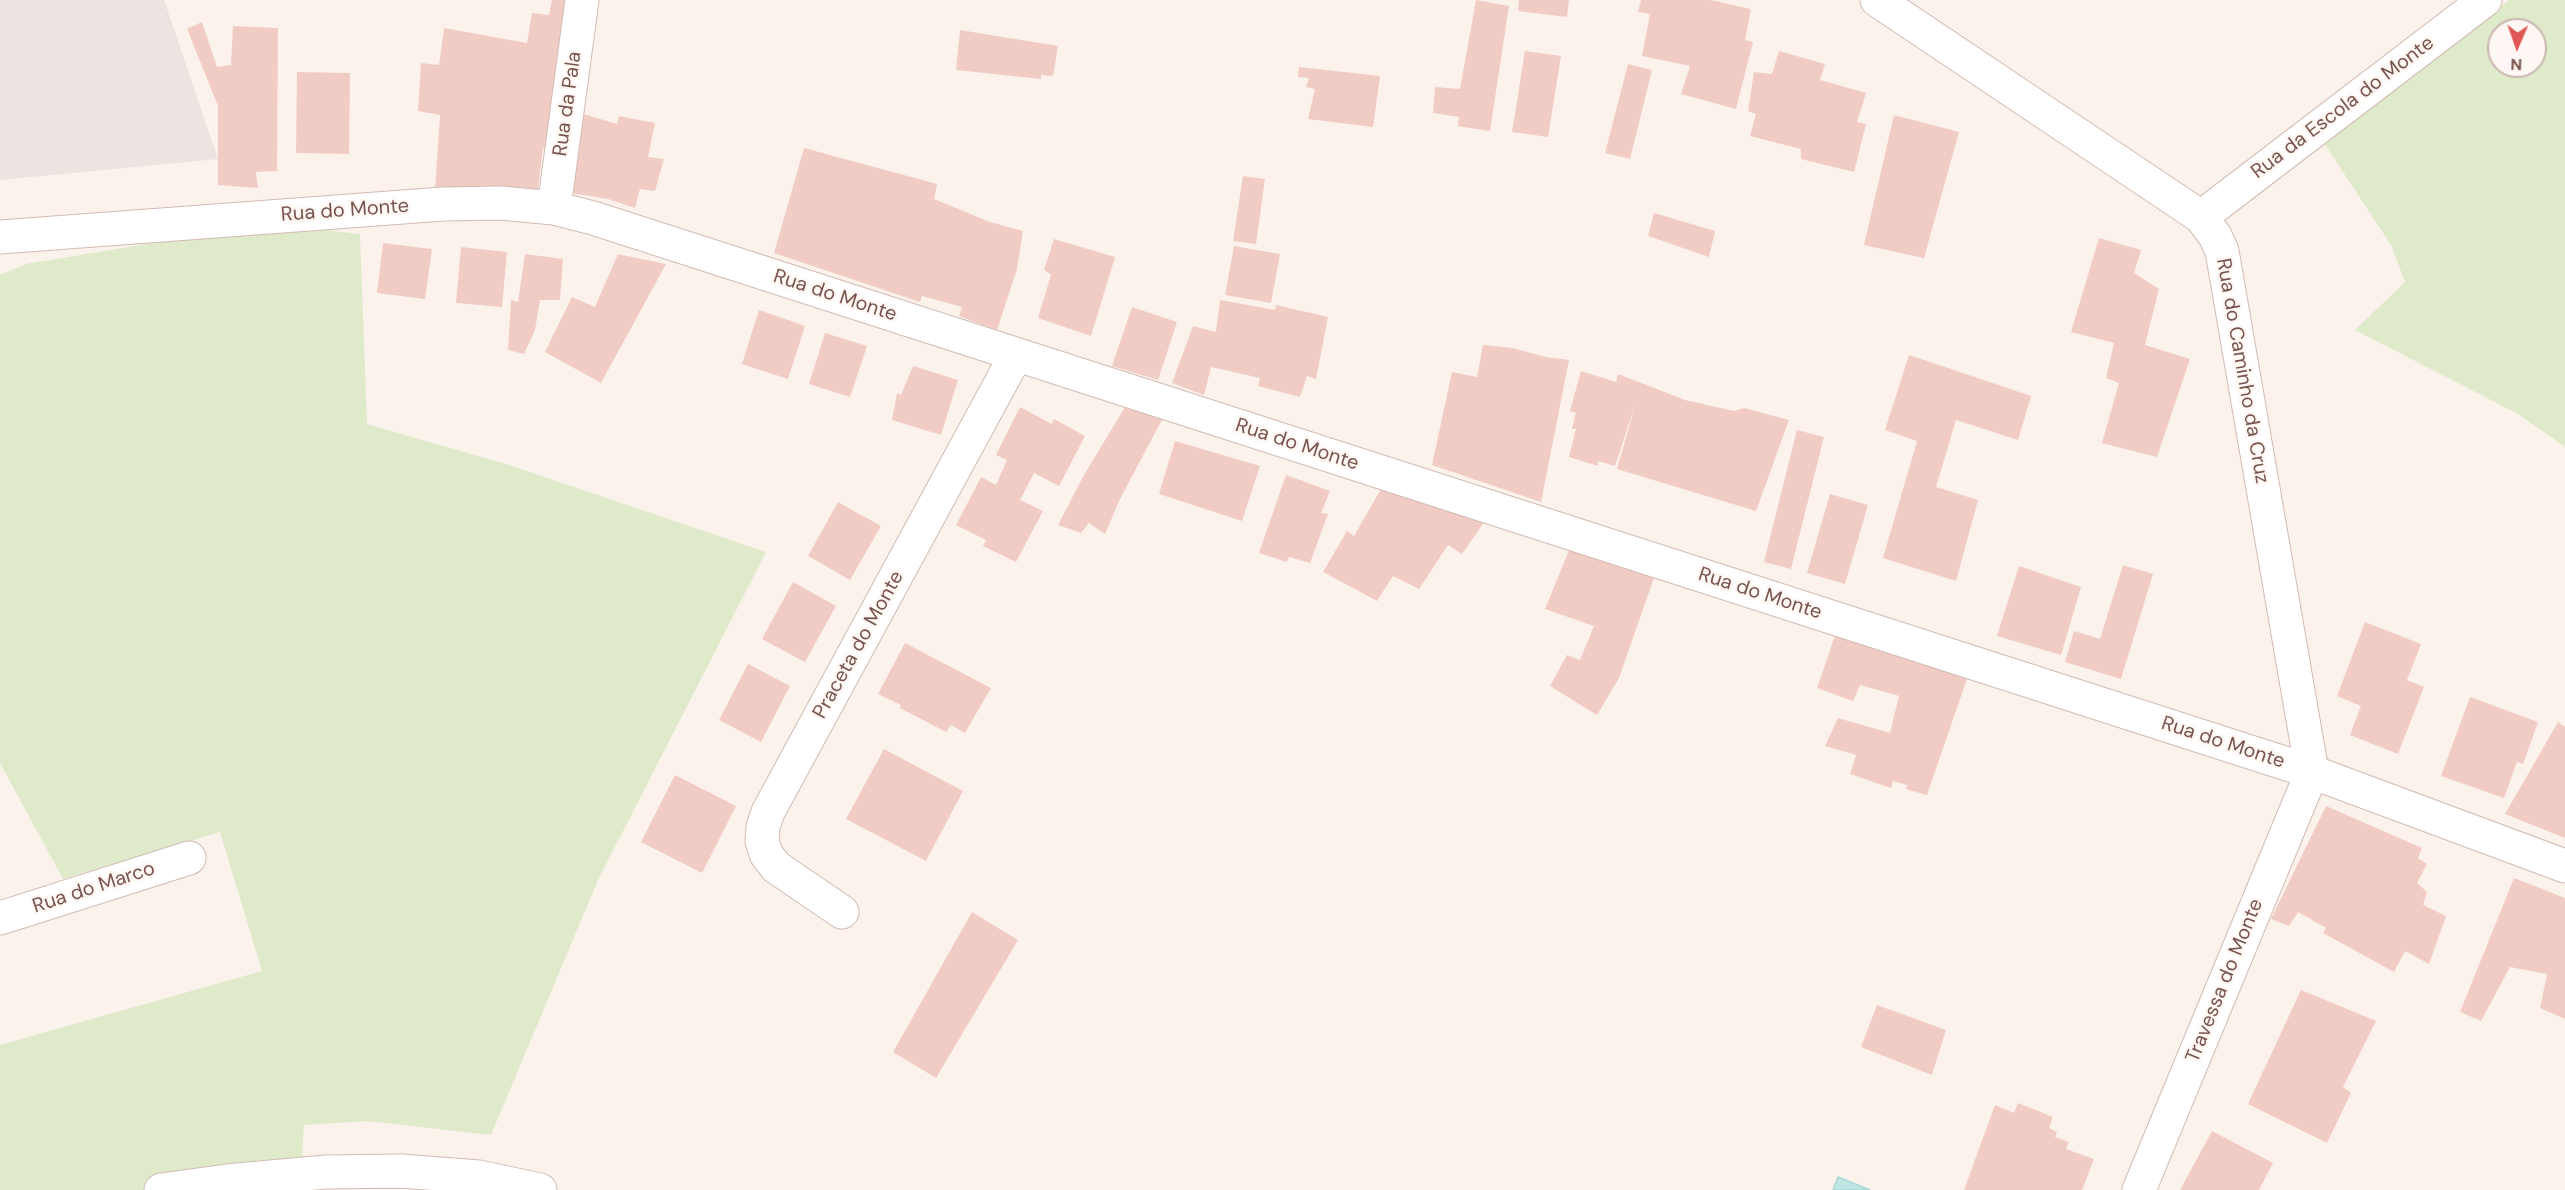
<!DOCTYPE html>
<html>
<head>
<meta charset="utf-8">
<style>
  body { margin:0 }
  #map { position:relative; width:2565px; height:1190px; overflow:hidden; background:#fcf2ec; font-family:"DM Sans",sans-serif }
  canvas { display:block }
  .north { position:absolute; left:2487px; top:18px; width:60px; height:60px; box-sizing:border-box; background:#fff7f3; border:2px solid #c9b6b1; border-radius:50%; rotate:182deg; font-size:16px; font-weight:700; line-height:24px; text-align:center; color:#78544e }
  .north::after { content:''; display:block; margin:auto; width:21px; height:27px; background:#e15756; clip-path:polygon(50% 0,100% 100%,50% 72%,0 100%) }
</style>
</head>
<body>
<div id="map">
<canvas width="2565" height="1190"></canvas>
<div class="north">N</div>
</div>
<script>
const ctx = document.querySelector('canvas').getContext('2d');
ctx.lineJoin = 'round';
function fill(path, color) {
  ctx.fillStyle = color;
  ctx.fill(path, 'evenodd');
}
function poly(rows) {
  const path = new Path2D();
  for (const r of rows) {
    path.moveTo(r[0], r[1]);
    for (let i = 2; i < r.length; i += 2) path.lineTo(r[i], r[i + 1]);
  }
  return path;
}
function strokePath(path, color, width, dash) {
  ctx.strokeStyle = color;
  ctx.lineWidth = width;
  ctx.lineCap = dash ? 'butt' : 'round';
  ctx.setLineDash(dash || []);
  ctx.stroke(path);
}
function drawText(font, color, halo, rows, align = 'center') {
  ctx.font = font + ' "DM Sans",sans-serif';
  ctx.lineWidth = 5;
  ctx.setLineDash([]);
  ctx.textBaseline = 'middle';
  ctx.strokeStyle = halo;
  ctx.fillStyle = color;
  for (const [text, x, y, turn = 0] of rows) {
    ctx.save();
    ctx.translate(x, y);
    ctx.rotate((+turn || 0) * Math.PI / 180);
    ctx.textAlign = isNaN(turn) ? turn : align;
    if (halo) ctx.strokeText(text, 0, 0);
    ctx.fillText(text, 0, 0);
    ctx.restore();
  }
}
const industrial = poly([
  [0,0,164,0,218,159,0,180]
]);
const green = poly([
  [2509,0,2565,0,2565,447,2518,414,2355,330,2405,282,2391,245,2324,143],
  [2499,30,2535,30,2535,66,2499,66],
  [293,226,360,234,367,424,509,465,766,552,598,880,491,1135,368,1121,304,1125,300,1190,0,1190,0,1045,262,971,220,832,63,879,0,763,0,275,26,264,183,238]
]);
const water = poly([
  [1838,1177,1870,1190,1833,1190,1838,1177]
]);
const building = poly([
  [552,0,568,0,550,148,543,148,537,197,435,189,440,115,418,111,421,63,439,65,444,28,527,43,532,13,549,15],
  [1476,0,1509,6,1490,131,1458,126,1459,117,1433,113,1435,87,1460,89],
  [1519,0,1569,0,1567,17,1518,11],
  [1641,0,1711,0,1751,9,1745,40,1753,42,1736,109,1681,94,1690,66,1642,56,1650,14,1638,12],
  [202,22,217,67,231,65,233,26,278,28,277,171,256,172,258,188,218,185,218,106,187,29],
  [960,30,1058,46,1053,76,1041,75,1041,79,956,70],
  [1525,51,1561,56,1548,137,1512,132],
  [1779,51,1825,64,1820,80,1866,93,1857,122,1866,124,1854,172,1801,159,1801,149,1750,136,1756,114,1748,111,1754,72,1772,74],
  [1628,64,1652,70,1630,159,1605,153],
  [1299,67,1380,76,1373,127,1308,119,1315,89,1306,87,1309,78,1298,77],
  [297,72,350,73,349,154,296,153],
  [583,114,617,124,619,116,655,123,648,157,664,159,655,191,640,189,635,208,608,199,572,193],
  [1894,115,1959,132,1924,258,1864,245],
  [804,148,937,184,934,199,990,222,1023,231,1017,269,997,330,959,316,962,307,922,296,920,302,774,253],
  [1243,176,1265,179,1256,244,1233,241],
  [1654,213,1715,231,1709,257,1648,236],
  [2099,238,2141,250,2134,273,2159,289,2145,345,2190,359,2157,457,2102,443,2119,383,2106,378,2114,343,2071,332],
  [1054,239,1115,257,1091,336,1038,318,1051,275,1044,270],
  [383,243,432,249,425,299,377,293],
  [1234,246,1280,254,1271,303,1225,295],
  [461,247,507,252,502,307,456,303],
  [525,254,563,259,560,300,540,300,535,330,524,354,508,350,511,300,518,302],
  [618,254,666,264,601,383,545,352,572,297,595,307],
  [1220,300,1275,310,1276,305,1328,317,1316,379,1307,376,1300,397,1258,386,1260,378,1211,367,1204,395,1172,383,1193,326,1216,332],
  [1132,307,1177,322,1158,380,1112,366],
  [759,310,805,326,788,379,742,364],
  [825,333,867,346,850,397,809,384],
  [1483,345,1512,348,1546,357,1569,360,1541,502,1432,465,1452,372,1477,377],
  [1909,355,2031,396,2018,440,1956,420,1936,487,1978,500,1956,581,1883,558,1917,441,1885,430],
  [913,366,958,380,941,435,892,420,897,393,901,395],
  [1581,371,1616,382,1618,374,1685,400,1734,411,1744,408,1789,420,1756,511,1617,469,1636,402,1615,466,1598,461,1598,466,1569,457,1576,429,1572,429,1576,413,1570,411],
  [1020,407,1052,424,1054,419,1085,436,1059,486,1034,473,1020,500,1043,511,1016,562,983,546,986,540,956,525,981,477,996,485,1007,460,996,455],
  [1125,407,1163,418,1120,499,1105,534,1089,523,1081,533,1058,525,1084,475],
  [1797,430,1824,437,1791,569,1764,562],
  [1175,441,1260,466,1242,521,1159,494],
  [1286,475,1330,491,1321,513,1328,514,1310,563,1289,557,1287,562,1259,553],
  [1381,489,1485,521,1462,554,1448,545,1419,589,1393,576,1377,601,1323,572,1347,531,1354,536],
  [1830,494,1868,505,1845,584,1807,573],
  [838,502,881,526,850,580,808,556],
  [1570,548,1655,575,1619,678,1597,715,1550,686,1567,655,1580,660,1594,626,1545,609],
  [2123,565,2153,574,2121,679,2065,662,2074,631,2100,639],
  [2019,566,2081,587,2061,655,1997,636],
  [793,582,836,606,805,662,762,639],
  [2365,622,2421,644,2407,680,2424,687,2398,754,2350,735,2361,706,2337,696],
  [1837,630,1969,673,1927,795,1906,789,1907,785,1893,781,1891,788,1850,774,1856,755,1825,746,1838,718,1890,733,1899,696,1860,685,1853,701,1817,688],
  [905,643,991,688,965,733,951,725,946,732,900,708,901,705,878,694],
  [748,664,790,686,761,742,719,720],
  [2470,697,2538,722,2523,764,2517,762,2504,798,2441,776],
  [2558,722,2565,727,2565,838,2505,814],
  [884,749,963,791,926,861,846,819],
  [675,775,736,806,702,873,641,842],
  [2326,806,2422,848,2418,858,2427,864,2417,883,2427,892,2423,905,2446,916,2429,964,2405,951,2394,972,2323,933,2326,928,2298,912,2289,926,2271,919],
  [2514,878,2565,898,2565,1019,2540,1008,2547,974,2510,967,2481,1021,2460,1012],
  [972,912,1018,940,936,1078,893,1052],
  [2301,990,2376,1021,2343,1087,2351,1093,2327,1143,2248,1104],
  [1877,1005,1946,1030,1932,1075,1861,1047],
  [2018,1103,2053,1117,2049,1128,2057,1132,2055,1137,2069,1142,2066,1149,2094,1159,2082,1190,1964,1190,1995,1105,2014,1113],
  [2212,1131,2273,1163,2259,1190,2180,1190]
]);
const minor = poly([
  [1877,0,2201,217,2215,236,2222,251,2312,772,2139,1190],
  [554,208,582,0],
  [2201,217,2485,0],
  [0,237,443,204,501,203,554,208,593,218,2312,772,2565,866],
  [842,912,776,867,766,854,762,841,763,827,768,812,1016,355],
  [0,918,189,858],
  [161,1190,227,1181,326,1172,401,1171,479,1177,540,1190]
]);
const streetNames = [
  ["Rua da Pala",568,104,-82],
  ["Rua da Escola do Monte",2343,108,-37],
  ["Rua do Monte",345,211,-4],
  ["Rua do Monte",835,296,18],
  ["Rua do Caminho da Cruz",2242,371,80],
  ["Rua do Monte",1297,445,18],
  ["Rua do Monte",1760,594,18],
  ["Praceta do Monte",859,645,-61],
  ["Rua do Monte",2223,743,18],
  ["Rua do Marco",94,888,-18],
  ["Travessa do Monte",2225,981,-68]
];
fill(industrial, '#ece4e1');
fill(green, '#deeaca');
fill(water, '#c0e6e4');
strokePath(water, '#a6d8d5', 1.5);
fill(building, '#f1ccc4');
strokePath(minor, '#d2bbb3', 35);
strokePath(minor, '#fff', 33);
drawText('20px', '#78544e', '#fff7f3', streetNames);
</script>
</body>
</html>
